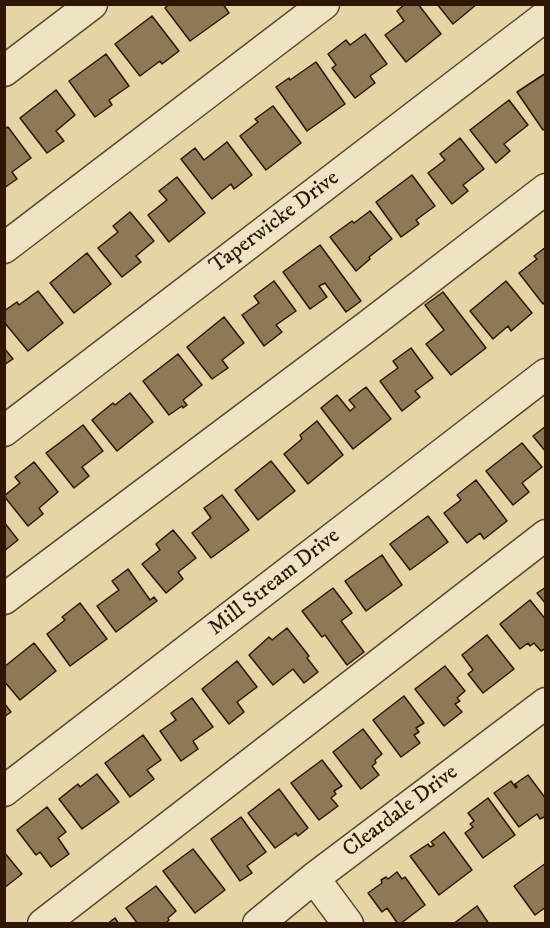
<!DOCTYPE html>
<html>
<head>
<meta charset="utf-8">
<style>
  body { margin:0 }
  #map { position:relative; width:550px; height:928px; overflow:hidden; background:#e5d5a5; font-family:"IM FELL DW Pica",serif }
  canvas { display:block }
  .frame { position:absolute; inset:0; border:6px solid #2f1603; pointer-events:none }
</style>
</head>
<body>
<div id="map">
<canvas width="550" height="928"></canvas>
<div class="frame"></div>
</div>
<script>
const ctx = document.querySelector('canvas').getContext('2d');
ctx.lineJoin = 'round';
function fill(path, color) {
  ctx.fillStyle = color;
  ctx.fill(path, 'evenodd');
}
function poly(rows) {
  const path = new Path2D();
  for (const r of rows) {
    path.moveTo(r[0], r[1]);
    for (let i = 2; i < r.length; i += 2) path.lineTo(r[i], r[i + 1]);
  }
  return path;
}
function strokePath(path, color, width, dash) {
  ctx.strokeStyle = color;
  ctx.lineWidth = width;
  ctx.lineCap = dash ? 'butt' : 'round';
  ctx.setLineDash(dash || []);
  ctx.stroke(path);
}
function drawText(font, color, halo, rows, align = 'center') {
  ctx.font = font + ' "IM FELL DW Pica",serif';
  ctx.lineWidth = 6;
  ctx.setLineDash([]);
  ctx.textBaseline = 'middle';
  ctx.strokeStyle = halo;
  ctx.fillStyle = color;
  for (const [text, x, y, turn = 0] of rows) {
    ctx.save();
    ctx.translate(x, y);
    ctx.rotate((+turn || 0) * Math.PI / 180);
    ctx.textAlign = isNaN(turn) ? turn : align;
    if (halo) ctx.strokeText(text, 0, 0);
    ctx.fillText(text, 0, 0);
    ctx.restore();
  }
}
const building = poly([
  [169,4,223,4,229,13,190,41,165,8,169,4],
  [405,4,418,4,441,34,406,62,385,35,404,21,397,11,405,4],
  [437,4,477,4,453,24,437,4],
  [152,16,179,51,162,64,160,61,140,76,115,44,152,16],
  [365,34,387,64,370,76,375,83,355,98,332,68,336,65,328,54,346,40,350,45,365,34],
  [106,54,129,86,109,100,112,105,95,117,69,81,106,54],
  [316,62,345,104,307,131,276,87,289,78,290,80,316,62],
  [546,73,546,128,543,130,517,92,546,73],
  [56,90,75,115,56,131,64,141,47,153,20,118,56,90],
  [509,100,528,125,504,144,510,151,496,163,470,130,509,100],
  [273,106,301,143,266,170,240,136,258,122,255,119,273,106],
  [8,127,31,158,12,172,17,179,4,188,4,129,8,127],
  [460,138,484,169,463,185,468,191,452,204,428,173,445,160,440,154,460,138],
  [227,142,252,175,234,189,231,184,212,199,181,159,195,148,204,160,227,142],
  [412,175,435,206,416,220,419,224,401,237,376,202,412,175],
  [177,177,205,213,169,242,148,215,167,200,159,191,177,177],
  [370,211,392,239,369,257,370,259,356,271,330,237,352,221,354,223,370,211],
  [130,212,154,241,136,256,141,262,122,277,98,248,118,232,113,226,130,212],
  [320,245,361,301,346,312,325,283,319,286,327,297,310,309,283,272,320,245],
  [546,247,546,301,543,304,519,273,537,259,534,256,546,247],
  [87,253,111,284,74,313,50,283,87,253],
  [274,281,296,311,276,325,282,332,264,346,242,315,259,303,254,296,274,281],
  [506,281,532,313,511,331,508,326,493,339,470,311,506,281],
  [38,291,63,323,28,351,4,322,4,311,17,302,19,305,38,291],
  [443,292,486,348,451,375,426,344,444,330,425,305,443,292],
  [224,317,244,343,222,360,228,368,212,379,187,347,224,317],
  [4,348,13,359,4,365,4,348],
  [411,348,433,378,415,391,420,397,402,411,380,381,398,368,393,361,411,348],
  [178,354,202,385,183,400,187,405,183,408,182,406,169,415,143,381,178,354],
  [366,387,391,419,353,449,321,408,337,395,350,411,355,407,349,400,366,387],
  [130,393,153,422,117,451,92,420,113,403,115,405,130,393],
  [317,421,343,455,308,484,284,454,302,439,300,435,317,421],
  [83,425,103,451,82,467,89,476,74,488,46,453,83,425],
  [546,426,546,452,533,436,546,426],
  [522,443,542,467,522,483,529,492,513,505,486,471,522,443],
  [271,461,295,491,258,520,235,490,271,461],
  [34,462,58,492,39,508,43,514,28,526,4,496,20,483,15,477,34,462],
  [476,480,507,521,484,539,480,533,467,543,444,513,461,500,457,495,476,480],
  [222,495,249,530,211,558,192,533,211,518,204,508,222,495],
  [428,516,448,542,410,570,390,544,428,516],
  [4,522,18,540,4,551,4,522],
  [173,530,196,558,178,572,183,579,166,593,142,564,160,550,156,544,173,530],
  [382,555,402,585,366,611,345,581,382,555],
  [128,569,150,600,154,597,157,601,116,632,97,606,119,590,112,581,128,569],
  [546,587,546,604,537,593,546,587],
  [333,588,352,613,341,621,364,652,347,665,325,635,322,637,302,611,333,588],
  [530,600,546,620,546,648,541,651,534,643,530,646,528,643,520,649,500,624,530,600],
  [80,603,107,639,70,666,47,634,65,620,62,617,80,603],
  [287,628,309,656,307,658,318,672,304,683,293,669,273,685,249,655,269,637,272,640,287,628],
  [487,635,514,669,483,693,468,674,473,670,462,655,487,635],
  [34,643,56,671,20,700,4,681,4,667,34,643],
  [237,661,257,687,237,702,244,712,229,724,202,689,237,661],
  [445,666,465,691,457,698,460,701,455,704,462,712,444,726,415,689,445,666],
  [404,696,424,723,416,728,419,732,414,735,420,743,401,757,373,720,404,696],
  [192,698,213,727,193,741,198,749,181,761,160,731,176,720,171,713,192,698],
  [4,703,11,712,4,717,4,703],
  [363,729,382,754,375,760,376,763,372,766,379,775,361,789,333,752,363,729],
  [143,735,161,760,147,770,154,779,130,797,105,763,143,735],
  [322,760,342,786,334,791,336,794,331,798,338,806,319,820,291,783,322,760],
  [97,774,119,802,82,829,59,799,78,784,80,787,97,774],
  [528,775,546,799,546,816,540,819,537,814,519,827,494,793,511,781,516,788,517,787,515,784,528,775],
  [279,789,308,828,298,836,296,833,275,848,248,813,279,789],
  [488,798,515,835,483,858,465,833,473,827,470,824,474,821,468,813,488,798],
  [47,807,66,832,58,838,69,854,51,867,40,852,36,855,17,830,47,807],
  [241,817,266,852,247,866,252,873,240,881,211,839,241,817],
  [444,832,472,870,439,895,410,856,428,844,430,847,434,845,431,842,444,832],
  [193,849,225,890,195,913,163,871,193,849],
  [4,852,22,874,4,888,4,852],
  [546,863,546,907,535,915,514,886,546,863],
  [397,872,402,879,405,877,425,905,400,924,398,924,387,908,382,912,368,893,382,883,381,880,386,877,388,879,397,872],
  [156,886,176,911,168,918,169,920,165,924,138,924,126,908,156,886],
  [477,906,489,924,453,924,477,906],
  [115,918,119,924,107,924,115,918]
]);
const minor = poly([
  [4,71,92,4],
  [4,248,324,4],
  [4,431,546,16],
  [4,599,369,325,546,189],
  [4,791,546,374],
  [314,878,348,924],
  [43,924,546,535],
  [258,924,314,878,546,703]
]);
const streetNames = [
  ["Taperwicke Drive",275,223,-37],
  ["Mill Stream Drive",275,583,-38],
  ["Cleardale Drive",401,812,-37]
];
fill(building, '#8e7957');
strokePath(building, '#2f1603', 1.5);
strokePath(minor, '#5c462c', 33);
strokePath(minor, '#eee4c4', 30);
drawText('22px', '#2f1603', '#eee4c4', streetNames);
</script>
</body>
</html>
